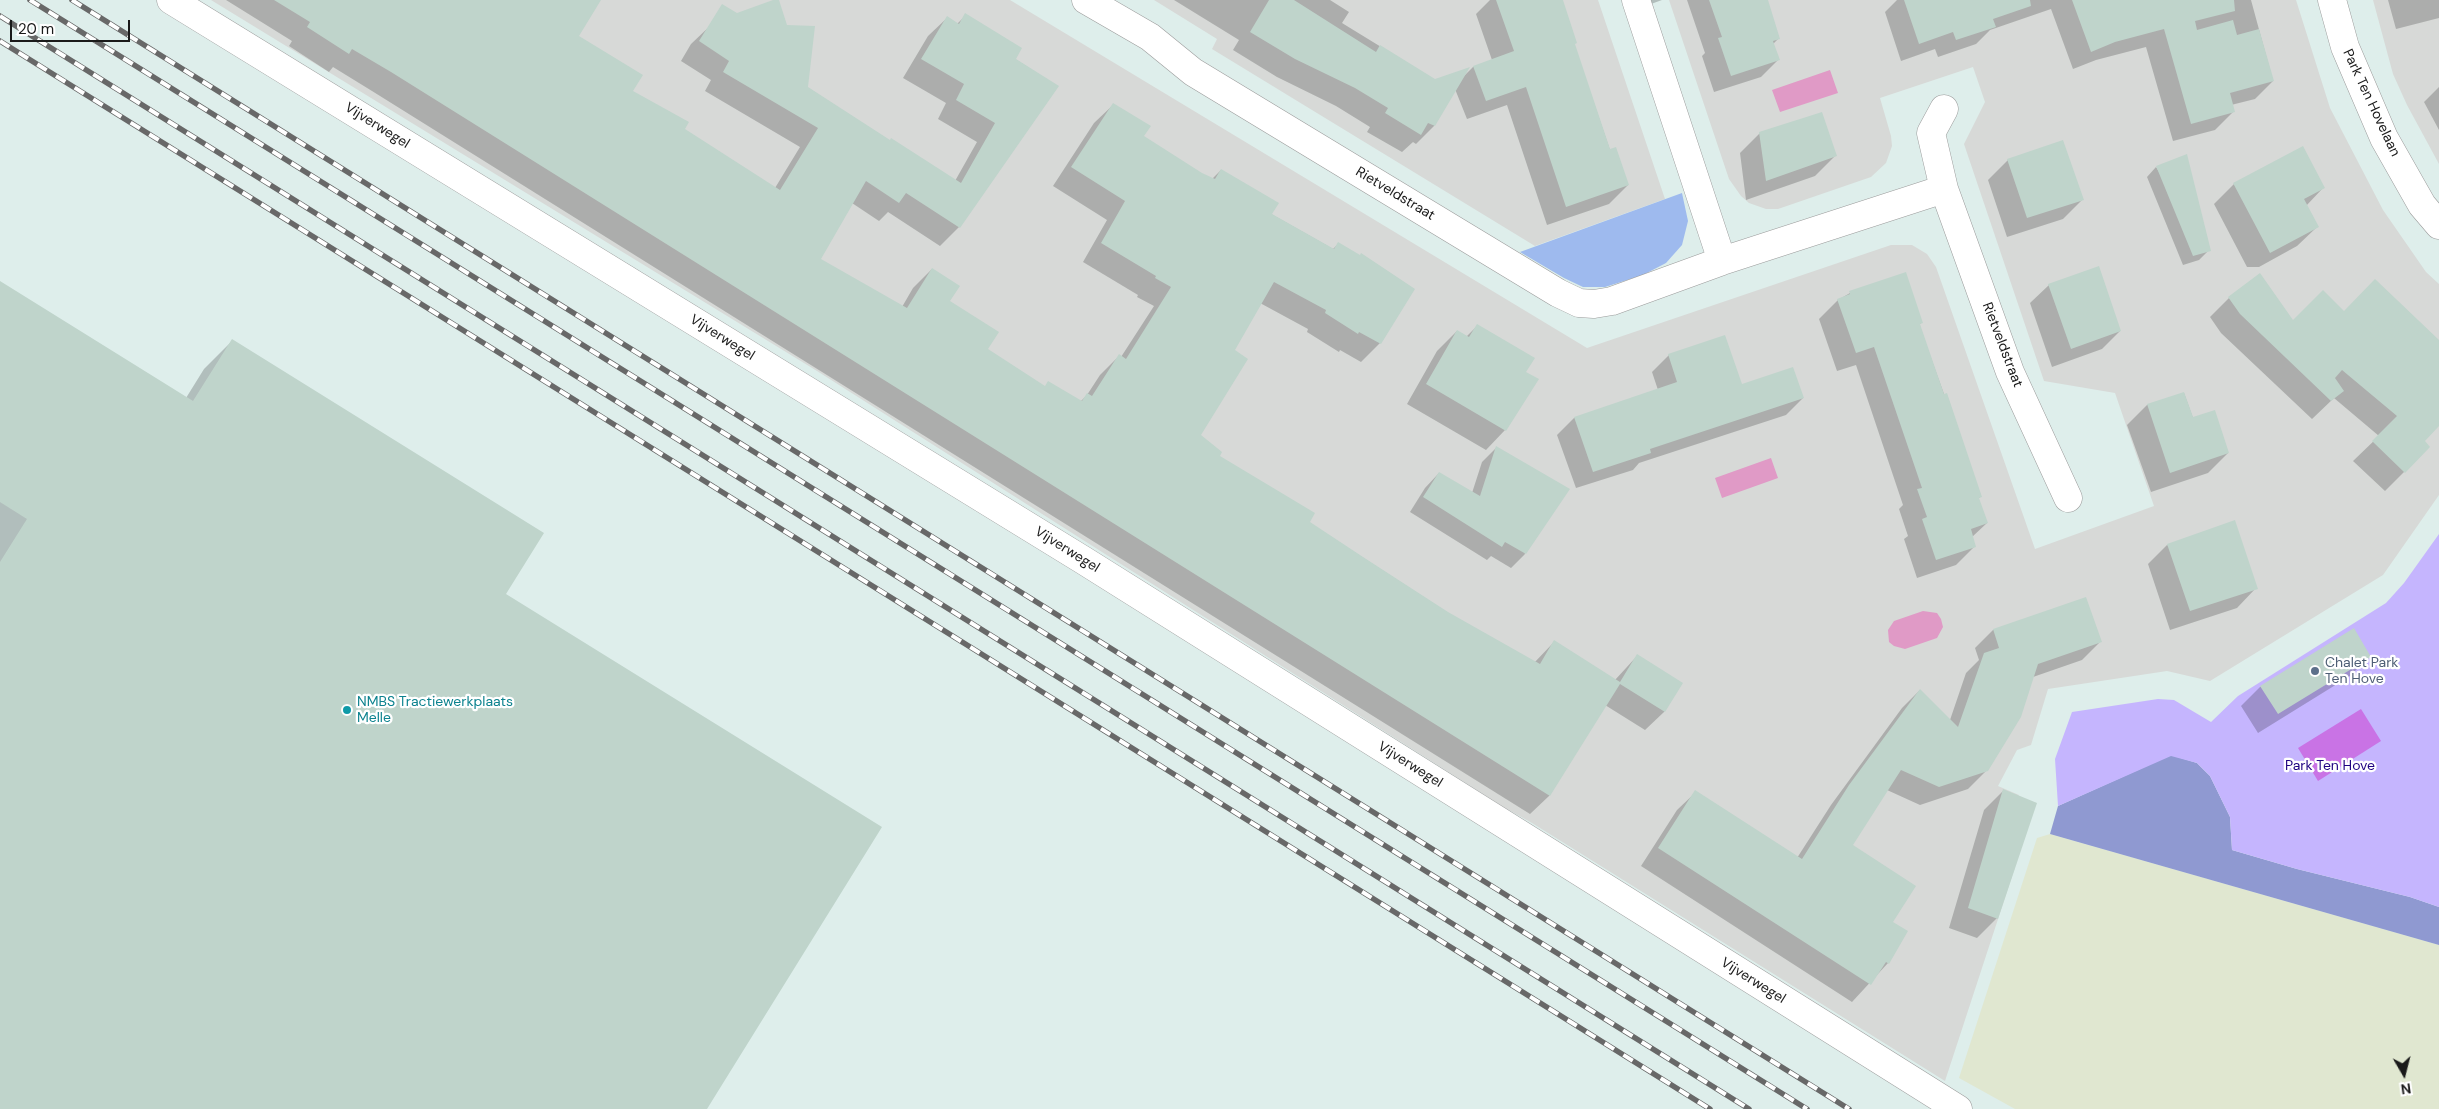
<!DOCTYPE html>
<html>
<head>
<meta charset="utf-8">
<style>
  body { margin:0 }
  #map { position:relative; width:2439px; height:1109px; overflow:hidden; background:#deeeeb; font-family:"DM Sans",sans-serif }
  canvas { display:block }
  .north { position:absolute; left:2379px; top:1049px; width:50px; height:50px; -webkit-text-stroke:4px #fff; paint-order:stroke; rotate:172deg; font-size:14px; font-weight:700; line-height:20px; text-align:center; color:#1a1a1a }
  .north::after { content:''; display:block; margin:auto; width:18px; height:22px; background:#1a1a1a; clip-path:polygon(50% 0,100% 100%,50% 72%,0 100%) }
  .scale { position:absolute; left:10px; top:20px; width:120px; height:22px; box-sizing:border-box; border:2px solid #1a1a1a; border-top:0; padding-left:6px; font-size:15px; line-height:18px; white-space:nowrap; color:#1a1a1a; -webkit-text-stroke:4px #fff; paint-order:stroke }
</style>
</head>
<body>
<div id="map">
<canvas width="2439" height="1109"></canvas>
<div class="north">N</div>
<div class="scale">20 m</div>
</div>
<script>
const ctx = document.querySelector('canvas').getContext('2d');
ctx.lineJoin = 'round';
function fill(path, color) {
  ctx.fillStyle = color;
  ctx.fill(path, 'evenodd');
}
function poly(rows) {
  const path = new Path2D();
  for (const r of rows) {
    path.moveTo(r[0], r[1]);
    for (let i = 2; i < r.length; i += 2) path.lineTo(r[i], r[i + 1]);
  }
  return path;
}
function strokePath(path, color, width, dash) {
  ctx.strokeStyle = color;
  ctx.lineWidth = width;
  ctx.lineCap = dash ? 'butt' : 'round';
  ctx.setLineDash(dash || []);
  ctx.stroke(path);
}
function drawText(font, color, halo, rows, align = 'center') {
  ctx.font = font + ' "DM Sans",sans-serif';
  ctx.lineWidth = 4.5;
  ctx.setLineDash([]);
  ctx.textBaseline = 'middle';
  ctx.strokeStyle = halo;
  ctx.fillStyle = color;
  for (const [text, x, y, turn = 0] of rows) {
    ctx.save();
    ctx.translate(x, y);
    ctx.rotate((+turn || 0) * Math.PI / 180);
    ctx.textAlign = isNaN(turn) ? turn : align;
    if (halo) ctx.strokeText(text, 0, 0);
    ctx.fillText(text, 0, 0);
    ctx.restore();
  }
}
const residential = poly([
  [211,0,1010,0,1587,348,1891,245,1912,245,1927,254,1936,267,2035,549,2154,506,2115,393,2044,381,1964,144,1985,102,1973,67,1880,98,1891,136,1892,146,1886,163,1871,177,1778,209,1766,209,1749,203,1741,196,1729,179,1669,0,2296,0,2330,108,2383,210,2426,272,2439,284,2439,495,2383,575,2210,681,2167,671,2048,689,2031,745,2017,750,1998,786,2019,795,2018,797,2036,803,1945,1081,1532,823,1505,808,817,371],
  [1154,0,1598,0,1665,199,1535,246,1212,49,1217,39],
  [2373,0,2439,0,2439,164,2407,105,2393,74]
]);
const industrial = poly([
  [2050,834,2439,945,2439,1109,2015,1109,1959,1078,2037,838]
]);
const grass = poly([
  [1682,193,1688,221,1682,245,1666,263,1643,275,1605,287,1583,287,1564,278,1520,252]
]);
const forest = poly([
  [2171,755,2197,763,2210,776,2230,817,2232,850,2297,869,2410,897,2439,907,2439,945,2050,834,2058,806]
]);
const park = poly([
  [2439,534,2439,907,2410,897,2297,869,2232,850,2230,817,2210,776,2197,763,2171,756,2058,806,2055,759,2072,712,2158,699,2174,700,2211,722,2238,696,2386,603,2404,583]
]);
const pitch = poly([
  [2361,709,2381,741,2318,781,2298,748]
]);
const water = poly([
  [1830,70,1838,93,1780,112,1772,90],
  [1771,458,1778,478,1722,498,1715,478],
  [1923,611,1937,613,1941,619,1943,627,1937,638,1905,649,1894,646,1889,642,1888,630,1894,621]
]);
const shadow = poly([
  [226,0,538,0,631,91,683,129,775,188,800,147,705,91,711,80,681,61,691,44,711,25,890,141,955,181,977,142,938,119,946,103,903,78,928,36,947,18,957,24,966,15,1015,59,1057,86,959,227,940,246,888,212,879,221,852,203,819,260,902,307,913,288,932,269,948,302,986,349,1045,387,1080,402,1087,395,1100,375,1119,356,1121,357,1154,306,1137,297,1138,295,1083,262,1107,220,1053,186,1094,123,1113,105,1143,137,1201,174,1212,179,1221,170,1271,214,1333,249,1338,244,1380,343,1361,362,1340,350,1339,352,1307,332,1308,329,1260,303,1233,351,1200,436,1218,456,1308,522,1448,613,1534,663,1554,642,1615,680,1637,656,1681,684,1664,712,1645,730,1605,705,1549,796,1530,814,372,91,333,67,329,72,289,46,292,41],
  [1174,0,1330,0,1349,12,1342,23,1435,80,1464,76,1473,67,1492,60,1476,14,1490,0,1561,0,1574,45,1610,150,1628,185,1609,204,1547,225,1507,105,1467,119,1455,89,1434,126,1416,144,1413,142,1402,152,1367,132,1370,127,1336,106,1277,77,1233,50,1239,40],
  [1650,0,1662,0,1651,4],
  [1687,0,1766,0,1779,38,1773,44,1778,60,1761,77,1714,92,1702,56,1705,53],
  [1897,0,2251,0,2273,81,2255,99,2231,105,2233,112,2215,130,2173,141,2146,47,2096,60,2073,69,2051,9,1990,30,1976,44,1938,57,1935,49,1901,61,1885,12],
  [2388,0,2439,0,2439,18,2396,29],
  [2439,87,2439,130,2424,102],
  [1760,133,1835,156,1815,176,1746,200,1740,153],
  [2008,160,2082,200,2063,219,2007,237,1988,180],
  [2156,167,2209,250,2199,260,2183,265,2147,177],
  [2234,184,2323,188,2306,206,2317,227,2297,246,2259,267,2247,267,2214,204],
  [0,282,186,398,204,369,232,341,505,594,705,1109,0,1109],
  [2049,285,2120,331,2102,349,2052,367,2030,303],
  [1850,293,1922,322,1919,325,1981,496,1978,499,1987,523,1972,537,1975,546,1956,565,1917,578,1904,539,1908,536,1899,509,1903,505,1856,365,1837,371,1819,319,1838,300],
  [2229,298,2293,322,2343,313,2439,345,2439,424,2423,441,2404,472,2385,491,2353,461,2379,436,2334,398,2312,419,2221,333,2210,317],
  [1478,325,1505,430,1486,450,1407,404,1437,351,1457,331,1466,337],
  [1669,355,1741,385,1803,398,1786,415,1639,463,1633,470,1576,488,1557,435,1574,418,1658,390,1652,372],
  [2184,393,2193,418,2228,453,2208,473,2151,492,2127,425,2147,405],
  [1496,448,1525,554,1511,568,1491,556,1487,560,1410,512,1425,488,1439,473,1472,493,1482,462],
  [2167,545,2256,588,2237,608,2170,630,2148,564],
  [1993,630,2100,642,2082,660,2033,677,1987,770,1968,789,1920,805,1887,790,1851,845,1892,922,1888,963,1852,1002,1641,866,1677,810,1696,792,1797,858,1831,805,1902,708,1920,690,1950,720,1966,673,1979,660,1975,648],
  [2354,630,2369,657,2350,676,2258,733,2241,706,2260,687],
  [2004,790,1997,918,1977,938,1949,928,1984,810]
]);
const building = poly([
  [274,0,601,0,579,36,643,75,633,91,689,122,685,129,780,190,818,128,723,72,729,61,699,41,722,4,737,13,773,0,779,0,787,25,815,26,808,87,890,140,891,138,961,183,995,123,956,100,964,84,921,59,947,16,959,24,965,13,1022,48,1016,59,1059,86,960,228,906,193,899,203,866,181,821,259,907,308,932,268,960,286,950,301,999,332,988,349,1045,386,1048,381,1082,401,1087,393,1092,396,1119,354,1126,359,1171,287,1155,278,1156,276,1101,243,1125,201,1071,167,1113,103,1151,126,1144,136,1202,173,1215,179,1221,169,1279,203,1272,214,1334,249,1338,242,1360,255,1361,253,1415,289,1381,344,1359,332,1358,334,1325,313,1326,310,1274,282,1235,350,1248,359,1201,435,1222,452,1220,456,1315,513,1310,522,1363,557,1448,612,1540,664,1554,640,1620,682,1637,654,1683,683,1665,712,1620,684,1550,796,391,72,352,49,349,54,307,27,310,22],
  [1269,0,1294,0,1376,52,1380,45,1435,79,1470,67,1435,126,1428,123,1421,135,1385,113,1388,108,1355,88,1295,59,1250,32],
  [1496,0,1563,0,1577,43,1575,44,1610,149,1616,147,1629,185,1566,207,1526,87,1486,101,1473,66,1514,51],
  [1709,0,1768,0,1780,39,1773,41,1780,60,1731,76,1718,38,1722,37],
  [1904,0,2030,0,2031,6,1993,19,1996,27,1956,40,1953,32,1919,44],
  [2072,0,2234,0,2235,11,2195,21,2197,30,2233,20,2237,35,2259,29,2274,81,2230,93,2235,112,2191,124,2164,29,2115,42,2091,52],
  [1822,112,1837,156,1766,181,1759,132],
  [2063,140,2084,200,2027,218,2007,159],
  [2303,146,2325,188,2304,199,2319,227,2270,253,2233,183],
  [2187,154,2211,251,2193,256,2156,166],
  [2099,266,2121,331,2071,349,2048,284],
  [1906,272,1923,323,1920,324,1944,394,1947,393,1982,497,1979,498,1988,523,1971,529,1976,547,1936,560,1922,519,1927,517,1917,489,1922,488,1874,347,1856,353,1837,299,1850,294,1849,291],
  [2260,273,2293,320,2323,290,2344,311,2375,279,2439,340,2439,426,2425,441,2430,447,2405,473,2372,441,2397,416,2342,370,2335,378,2344,391,2331,401,2240,314,2228,297],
  [0,281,193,401,232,339,544,533,506,594,882,827,707,1109,0,1109,0,562,27,519,0,502],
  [1477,324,1535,358,1526,372,1539,379,1506,431,1426,384,1457,330,1469,337],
  [1725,335,1742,384,1793,367,1804,398,1650,449,1651,453,1593,472,1574,417,1677,382,1668,354],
  [2184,392,2193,417,2215,410,2229,453,2170,473,2147,404],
  [1496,446,1570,489,1526,554,1505,542,1502,547,1423,497,1439,472,1480,496],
  [2235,520,2258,589,2190,611,2167,544],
  [2086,597,2102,642,2038,664,2021,717,1988,771,1939,787,1901,770,1853,845,1916,886,1893,922,1908,931,1889,964,1886,962,1871,985,1658,848,1695,790,1802,859,1849,785,1920,689,1958,727,1984,653,1999,648,1993,629],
  [2354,628,2371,657,2278,714,2260,686],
  [2003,789,2037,803,1998,919,1968,908]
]);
const minor = poly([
  [171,0,1083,560,1958,1109],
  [1086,0,1150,37,1193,72,1558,293,1579,303,1594,304,1612,301,1722,261,1944,189],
  [1636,0,1722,261],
  [2332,0,2345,47,2384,138,2422,205,2439,225],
  [1944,109,1931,133,1944,189,2010,372,2068,498]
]);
const rail = poly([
  [30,0,1807,1109],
  [72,0,1849,1109],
  [0,16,1749,1109],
  [0,41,1710,1109]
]);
const markers = [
  [2315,671,5,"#5c6f8a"],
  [347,710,5,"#0f9aa8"]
];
const streetNames = [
  ["Park Ten Hovelaan",2371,103,65],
  ["Vijverwegel",377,126,32],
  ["Rietveldstraat",1395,194,31],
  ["Vijverwegel",722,338,32],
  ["Rietveldstraat",2002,345,69],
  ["Vijverwegel",1067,550,32],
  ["Vijverwegel",1410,765,32],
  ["Vijverwegel",1753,981,32]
];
const serviceNames = [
  ["Chalet Park",2325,663],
  ["Ten Hove",2325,679]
];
const cultureNames = [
  ["NMBS Tractiewerkplaats",357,702],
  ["Melle",357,718]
];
const parkNames = [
  ["Park Ten Hove",2330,766]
];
fill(residential, '#d7d9d7');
fill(industrial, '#e0e7d0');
fill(grass, '#9ebaee');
fill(forest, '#8f99d1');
fill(park, '#c5b5fe');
fill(pitch, '#c973e5');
fill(water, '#e09ac6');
fill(shadow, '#0003');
fill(building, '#bfd4cb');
strokePath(minor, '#9b9b9b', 29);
strokePath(minor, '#fff', 28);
strokePath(rail, '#686868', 5.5);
strokePath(rail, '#fff', 4, [11]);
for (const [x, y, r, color] of markers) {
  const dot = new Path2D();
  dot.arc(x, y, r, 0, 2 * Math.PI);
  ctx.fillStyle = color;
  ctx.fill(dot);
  strokePath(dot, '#fff', 2);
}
drawText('14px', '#1a1a1a', '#fff', streetNames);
drawText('14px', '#4e5e75', '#fff', serviceNames, 'left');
drawText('14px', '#0d838f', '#fff', cultureNames, 'left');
drawText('14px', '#1d0180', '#fff', parkNames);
</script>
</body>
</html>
